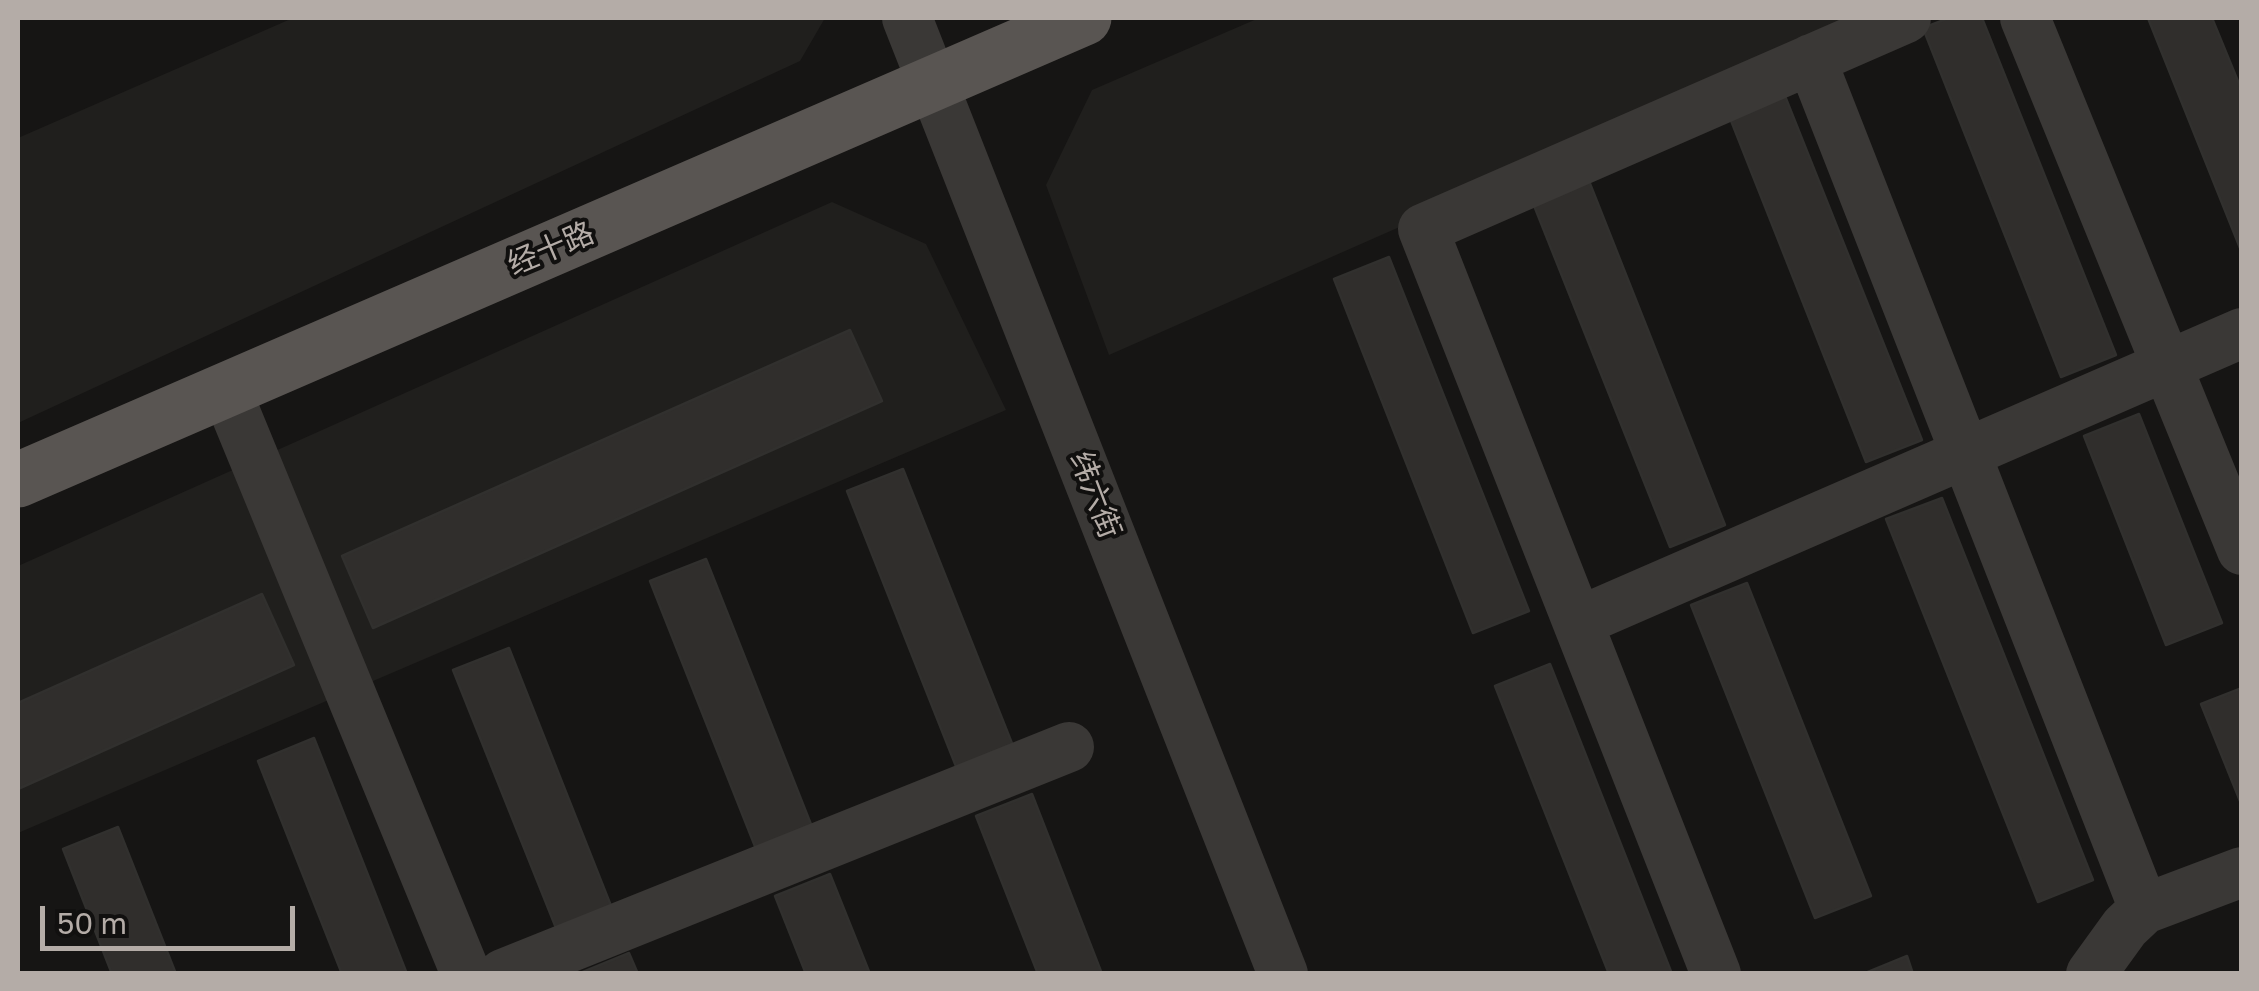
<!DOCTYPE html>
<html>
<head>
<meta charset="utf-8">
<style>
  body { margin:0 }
  #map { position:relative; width:2259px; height:991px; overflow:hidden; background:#161514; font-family:"Golos Text",sans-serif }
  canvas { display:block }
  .frame { position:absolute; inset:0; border:20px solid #b4aca7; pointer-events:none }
  .scale { position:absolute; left:40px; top:906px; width:255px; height:45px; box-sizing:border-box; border:5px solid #b4aca7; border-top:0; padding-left:12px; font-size:30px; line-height:35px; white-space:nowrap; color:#b4aca7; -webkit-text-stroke:8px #11100f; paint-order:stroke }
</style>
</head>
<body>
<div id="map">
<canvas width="2259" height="991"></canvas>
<div class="frame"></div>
<div class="scale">50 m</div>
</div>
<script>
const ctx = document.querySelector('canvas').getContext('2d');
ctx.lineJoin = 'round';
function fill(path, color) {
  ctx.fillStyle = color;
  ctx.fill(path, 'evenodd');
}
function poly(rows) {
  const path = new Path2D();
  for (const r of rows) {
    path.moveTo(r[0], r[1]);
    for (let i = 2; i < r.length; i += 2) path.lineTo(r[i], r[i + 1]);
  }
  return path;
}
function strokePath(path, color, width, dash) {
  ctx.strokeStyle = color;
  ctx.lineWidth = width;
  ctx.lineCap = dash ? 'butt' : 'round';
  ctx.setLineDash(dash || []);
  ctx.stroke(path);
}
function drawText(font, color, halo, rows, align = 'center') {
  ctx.font = font + ' "Golos Text","Noto Sans SC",sans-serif';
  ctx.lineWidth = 8;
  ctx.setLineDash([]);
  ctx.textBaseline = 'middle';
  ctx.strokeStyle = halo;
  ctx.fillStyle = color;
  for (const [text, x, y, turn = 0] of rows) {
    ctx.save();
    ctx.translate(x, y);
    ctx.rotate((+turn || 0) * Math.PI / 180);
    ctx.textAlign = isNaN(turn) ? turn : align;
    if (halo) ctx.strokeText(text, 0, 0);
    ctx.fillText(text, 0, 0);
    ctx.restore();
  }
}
const built = poly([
  [293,18,825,18,800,61,18,423,18,138],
  [1259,18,1874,18,1109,355,1046,185,1092,90],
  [832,202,926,244,1006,410,18,833,18,566]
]);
const building = poly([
  [1949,18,1982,18,2116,355,2061,377,1923,28,1949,18],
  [2148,18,2212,18,2242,91,2242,253,2148,18],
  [1783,91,1922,440,1866,462,1728,113,1783,91],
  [1587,176,1725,525,1670,547,1531,198,1587,176],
  [1389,257,1529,611,1473,633,1334,279,1389,257],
  [850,330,882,401,373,628,342,556,850,330],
  [2139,414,2222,623,2166,645,2084,436,2139,414],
  [903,469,1017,756,961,779,847,491,903,469],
  [1942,498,2093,880,2038,902,1886,519,1942,498],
  [706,559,816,837,760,859,650,581,706,559],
  [1747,583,1871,896,1815,918,1691,605,1747,583],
  [262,594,294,665,18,789,18,703,262,594],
  [509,648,615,916,560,938,453,670,509,648],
  [1550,664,1672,974,1609,974,1495,686,1550,664],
  [2242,688,2242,806,2201,704,2242,688],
  [314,738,407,974,342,974,258,761,314,738],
  [1032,794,1102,974,1038,974,976,816,1032,794],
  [118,827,176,974,112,974,63,849,118,827],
  [830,874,870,974,806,974,775,896,830,874],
  [629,953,638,974,578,974,629,953],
  [1907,956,1913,974,1863,974,1907,956]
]);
const minor = poly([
  [907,18,1283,974],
  [2025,18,2242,550],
  [1811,59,2144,909],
  [226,390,466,974],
  [1578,622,2242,333],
  [503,974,1069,747],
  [1716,974,1423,229,1906,18],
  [2091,974,2125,927,2144,909,2242,872]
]);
const major = poly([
  [18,480,1084,18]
]);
const streetNames = [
  ["经十路",551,249,-23],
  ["纬六街",1095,495,69]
];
fill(built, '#201f1d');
fill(building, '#302e2c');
strokePath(building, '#31302e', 2.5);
strokePath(minor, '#3a3836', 50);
strokePath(major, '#595552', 55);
drawText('30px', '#b4aca7', '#11100f', streetNames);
</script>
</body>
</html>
